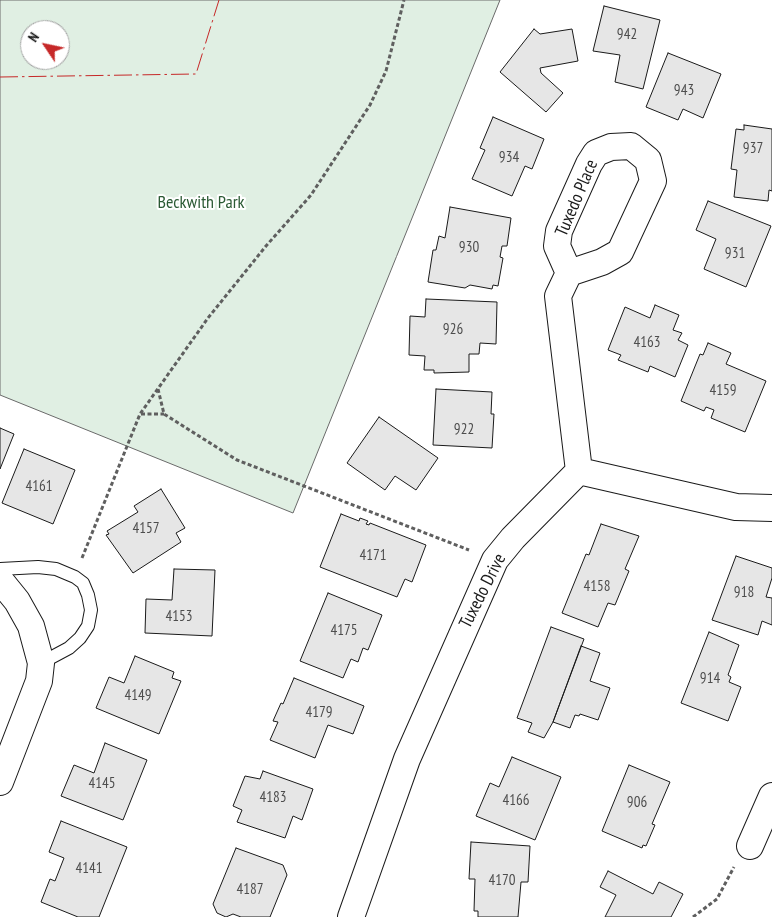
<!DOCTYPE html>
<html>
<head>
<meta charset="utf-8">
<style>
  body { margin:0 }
  #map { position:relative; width:772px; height:917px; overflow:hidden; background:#fff; font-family:"PT Sans Narrow",sans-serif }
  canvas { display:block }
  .north { position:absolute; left:20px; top:20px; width:50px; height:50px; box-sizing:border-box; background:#fff; border:1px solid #a3a3a3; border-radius:50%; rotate:304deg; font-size:14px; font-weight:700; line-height:20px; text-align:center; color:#1a1a1a }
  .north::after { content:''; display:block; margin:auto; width:18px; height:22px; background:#c62828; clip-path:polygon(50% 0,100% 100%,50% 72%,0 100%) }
</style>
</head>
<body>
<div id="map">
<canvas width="772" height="917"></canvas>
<div class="north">N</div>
</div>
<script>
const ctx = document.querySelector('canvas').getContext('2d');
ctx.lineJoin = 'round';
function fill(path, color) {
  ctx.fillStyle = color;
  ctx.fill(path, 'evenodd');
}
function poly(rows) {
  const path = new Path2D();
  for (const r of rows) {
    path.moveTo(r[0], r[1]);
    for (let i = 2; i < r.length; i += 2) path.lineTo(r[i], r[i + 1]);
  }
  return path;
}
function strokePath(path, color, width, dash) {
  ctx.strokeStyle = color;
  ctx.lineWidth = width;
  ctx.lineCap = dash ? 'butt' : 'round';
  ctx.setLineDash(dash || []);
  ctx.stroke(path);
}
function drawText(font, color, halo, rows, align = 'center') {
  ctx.font = font + ' "PT Sans Narrow",sans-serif';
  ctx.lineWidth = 4;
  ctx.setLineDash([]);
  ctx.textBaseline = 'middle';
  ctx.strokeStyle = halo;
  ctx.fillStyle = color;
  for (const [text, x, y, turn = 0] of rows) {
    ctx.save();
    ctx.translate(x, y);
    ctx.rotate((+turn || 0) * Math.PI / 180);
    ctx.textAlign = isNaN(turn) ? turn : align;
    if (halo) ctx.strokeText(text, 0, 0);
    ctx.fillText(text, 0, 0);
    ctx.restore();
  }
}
const green = poly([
  [0,0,500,0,293,513,0,395,0,0],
  [30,30,60,30,60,60,30,60,30,30]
]);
const building = poly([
  [604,6,660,20,643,89,615,82,620,55,593,51,604,6],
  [534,29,540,34,572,29,578,61,540,68,541,73,563,93,546,112,500,72,534,29],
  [668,53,721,74,703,118,683,109,678,120,646,107,668,53],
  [493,117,544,139,532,169,525,166,512,196,472,179,485,150,480,148,493,117],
  [744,125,772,129,772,191,769,190,768,201,734,197,737,170,731,169,736,129,744,130,744,125],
  [708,201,771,226,746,287,704,269,716,239,696,230,708,201],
  [450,207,511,218,507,246,502,246,500,257,503,258,498,286,493,285,492,289,470,285,465,288,428,282,433,250,436,250,439,236,445,238,450,207],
  [426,299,497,302,496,344,480,343,479,354,469,354,469,372,434,373,434,370,424,370,425,356,409,355,410,316,425,317,426,299],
  [655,305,679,315,673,330,682,333,678,340,688,345,675,377,650,366,648,372,618,360,621,355,608,350,625,307,650,318,655,305],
  [708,343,731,353,726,364,766,381,745,432,711,418,714,410,706,407,704,411,681,401,700,354,703,355,708,343],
  [436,389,492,392,491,414,494,414,492,448,433,445,436,389],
  [379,417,438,458,416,490,395,476,385,490,347,463,379,417],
  [0,428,14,434,0,469,0,428],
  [24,449,75,470,53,524,2,503,24,449],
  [161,489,185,528,176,533,181,542,133,573,106,535,109,534,107,531,138,512,134,506,161,489],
  [341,514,359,521,360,518,368,521,366,524,369,525,370,523,426,545,412,582,405,579,397,597,320,567,341,514],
  [601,524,639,536,625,569,629,571,615,605,608,603,598,627,562,613,586,554,589,555,601,524],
  [736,556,772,568,772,578,766,597,772,598,772,625,762,621,758,635,712,620,736,556],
  [174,569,215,570,212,636,145,633,146,599,172,600,174,569],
  [328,593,382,615,368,650,363,648,358,662,351,659,343,678,300,661,328,593],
  [551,627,584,639,553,722,544,738,528,732,532,723,517,718,551,627],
  [709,632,739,645,728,675,731,677,729,682,741,687,728,721,681,703,709,632],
  [581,646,600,653,590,681,610,688,598,720,580,714,579,716,575,715,570,728,553,722,581,646],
  [135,656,174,672,172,678,181,681,159,734,96,708,109,677,124,683,135,656],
  [294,678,364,706,353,734,328,725,315,758,270,740,278,722,273,721,281,703,283,704,294,678],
  [105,743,147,760,123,820,61,796,74,765,94,773,105,743],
  [512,757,561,777,535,840,476,816,490,783,499,787,512,757],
  [629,765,670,782,652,824,655,825,646,846,643,845,642,848,602,831,629,765],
  [263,771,313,789,302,820,293,816,285,838,237,822,242,810,233,806,245,776,260,779,263,771],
  [61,821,127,847,99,917,78,917,41,902,50,879,55,881,64,858,49,852,61,821],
  [471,842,530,846,528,882,521,882,518,917,478,917,478,911,474,911,475,879,469,879,471,842],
  [236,848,283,865,287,875,270,917,241,917,233,914,226,917,217,913,213,904,236,848],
  [608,871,653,894,659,882,683,894,671,917,605,917,616,895,600,887,608,871]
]);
const path = poly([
  [158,389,164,414,237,460,469,550],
  [141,414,164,414],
  [82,558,140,414,208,318,266,246,311,195,370,105,386,71,404,0],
  [693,917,717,899,734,867]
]);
const service = poly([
  [0,569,38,567,56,569,75,577,83,583,88,595,91,610,88,626,80,638,69,648,41,663]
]);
const minor = poly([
  [569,273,557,246,559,231,589,164,596,153,611,147,631,146,648,160,653,181,620,252,602,262,569,273,558,296,579,471],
  [0,580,17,601,31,626,41,663,39,681,0,782],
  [750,846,772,796],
  [351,917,407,759,495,560,513,538,579,471,736,507,772,508]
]);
const power = poly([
  [0,77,196,74,219,0]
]);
const numberNames = [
  ["942",627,35],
  ["943",684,91],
  ["937",753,149],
  ["934",509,158],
  ["930",469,248],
  ["931",735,254],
  ["926",453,330],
  ["4163",647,343],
  ["4159",723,391],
  ["922",464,430],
  ["4161",39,487],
  ["4157",146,529],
  ["4171",373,556],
  ["4158",597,587],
  ["918",744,593],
  ["4153",179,617],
  ["4175",344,631],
  ["914",710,679],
  ["4149",138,696],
  ["4179",319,713],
  ["4145",102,784],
  ["4183",273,798],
  ["4166",516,801],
  ["906",637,803],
  ["4141",89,869],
  ["4170",502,881],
  ["4187",250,890]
];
const streetNames = [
  ["Tuxedo Place",577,198,-67],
  ["Tuxedo Drive",483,591,-63]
];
const parkNames = [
  ["Beckwith Park",201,203]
];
fill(green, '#e0efe3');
strokePath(green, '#6a6a6a', 1);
fill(building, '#e6e6e6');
strokePath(building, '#1a1a1a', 1);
strokePath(service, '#1a1a1a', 14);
strokePath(minor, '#1a1a1a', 28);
strokePath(path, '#5f5f5f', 3, [4, 2.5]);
strokePath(service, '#fff', 12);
strokePath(minor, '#fff', 26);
strokePath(power, '#c62828', 1, [18, 4, 2.5, 4]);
drawText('15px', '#4d4d4d', null, numberNames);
drawText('18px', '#1a1a1a', '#fff', streetNames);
drawText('18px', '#2b5a34', '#fff', parkNames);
</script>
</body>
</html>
